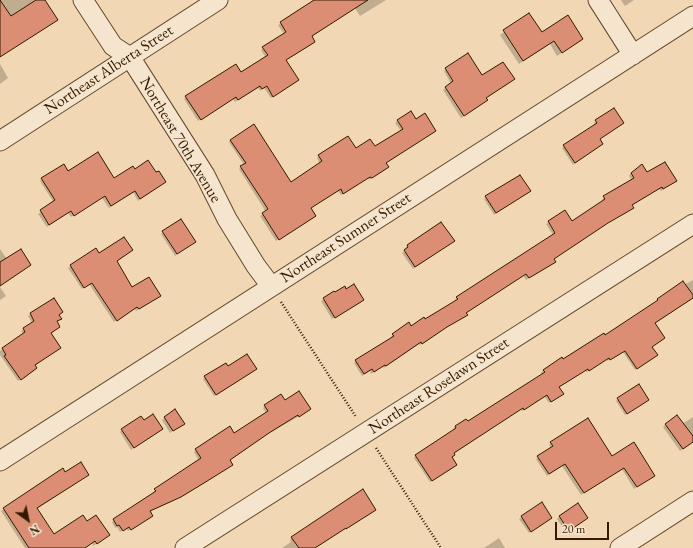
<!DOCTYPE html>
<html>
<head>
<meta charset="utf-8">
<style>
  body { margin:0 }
  #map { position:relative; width:693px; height:548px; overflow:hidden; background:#f1d7b3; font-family:"EB Garamond",serif }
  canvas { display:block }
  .north { position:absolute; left:8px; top:500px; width:40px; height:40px; -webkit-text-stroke:3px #f6e5ce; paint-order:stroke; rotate:147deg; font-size:11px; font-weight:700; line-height:16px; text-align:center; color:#341a00 }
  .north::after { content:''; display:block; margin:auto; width:14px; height:18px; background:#341a00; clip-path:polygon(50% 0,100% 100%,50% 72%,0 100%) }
  .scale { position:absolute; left:555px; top:522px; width:54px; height:18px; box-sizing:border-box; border:2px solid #341a00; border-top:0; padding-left:5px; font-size:12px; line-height:14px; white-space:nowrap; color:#341a00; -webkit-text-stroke:3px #f6e5ce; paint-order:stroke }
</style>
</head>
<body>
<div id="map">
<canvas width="693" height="548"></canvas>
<div class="north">N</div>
<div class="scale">20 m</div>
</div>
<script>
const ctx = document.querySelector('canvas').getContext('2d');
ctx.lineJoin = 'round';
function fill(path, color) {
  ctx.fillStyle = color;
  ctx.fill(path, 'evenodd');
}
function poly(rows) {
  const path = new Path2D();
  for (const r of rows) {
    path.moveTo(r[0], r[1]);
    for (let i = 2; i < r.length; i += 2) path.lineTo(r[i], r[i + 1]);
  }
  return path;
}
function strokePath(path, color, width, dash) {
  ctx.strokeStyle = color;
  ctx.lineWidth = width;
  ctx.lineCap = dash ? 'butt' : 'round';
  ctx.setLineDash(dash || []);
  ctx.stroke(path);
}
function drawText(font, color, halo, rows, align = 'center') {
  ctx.font = font + ' "EB Garamond",serif';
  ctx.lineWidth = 3;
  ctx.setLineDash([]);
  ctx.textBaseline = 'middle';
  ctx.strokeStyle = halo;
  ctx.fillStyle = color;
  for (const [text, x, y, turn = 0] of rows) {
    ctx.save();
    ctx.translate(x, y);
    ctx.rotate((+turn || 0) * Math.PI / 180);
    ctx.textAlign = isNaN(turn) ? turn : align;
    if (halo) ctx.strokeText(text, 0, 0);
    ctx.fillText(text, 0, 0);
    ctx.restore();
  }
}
const shadow = poly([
  [0,0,36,0,36,1,44,0,0,56],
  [321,0,386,0,360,16,355,8,311,37,312,44,285,61,295,82,271,98,264,88,260,91,258,88,235,102,233,99,198,121,184,99,186,97,241,74,266,58,261,50,284,34,278,25],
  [621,0,634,0,625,6],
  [529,14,542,34,582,39,557,56,550,44,519,64,500,35],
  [0,64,8,78,0,84],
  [446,69,485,98,487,100,461,118,443,90,451,84,444,71],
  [614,110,599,139,602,144,573,165,562,148,595,125,594,123,596,121],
  [415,120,385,164,385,170,369,180,368,178,341,195,338,191,310,208,313,218,276,241,260,216,266,212,239,169,244,165,229,142,231,140,290,183,320,164,317,158,319,156,355,149,375,148,401,131,395,123,398,121],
  [134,170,165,182,138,201,133,192,109,208,102,198,71,217,68,213,47,227,38,214,54,203,40,181,42,179,68,173,114,180],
  [631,173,647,173,673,183,661,191,659,189,631,206,553,259,552,264,526,280,523,275,465,313,467,315,464,317,444,329,420,345,419,344,384,368,383,366,371,374,370,371,362,376,354,363,356,361,392,338,391,337,393,334,425,320,456,301,455,300,457,297,553,235,546,224,565,211,572,222,603,202,602,200,604,197,632,180,629,176],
  [529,191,494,215,484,199,486,197],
  [441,223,454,241,413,269,402,253,406,250,405,248],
  [163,232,195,242,175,256,161,234],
  [0,249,7,259,30,265,0,285],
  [132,250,116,262,132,289,157,298,136,311,135,309,114,322,89,284,82,289,68,268,71,266,99,254],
  [693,280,693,298,654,324,651,347,654,357,635,370,623,352,607,361,606,359,586,372,585,370,558,387,560,396,549,403,544,396,522,411,520,409,453,454,451,458,456,465,430,482,414,458,416,455,454,431,453,429,455,427,466,420,468,422,543,375,541,373,543,370,562,359,563,361,605,337,656,302,658,299],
  [0,287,6,296,0,300],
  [344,288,361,302,332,319,321,301],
  [62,312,58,316,60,318,56,322,50,333,57,350,34,366,36,368,34,371,18,381,0,355,0,351,23,334,21,331,32,323,28,316,31,314],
  [228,368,253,371,214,396,203,379,205,377],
  [618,399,645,402,625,415,616,401],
  [284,401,308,411,266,435,229,460,229,467,201,485,177,499,149,512,149,518,128,531,126,528,120,532,117,527,115,528,112,522,114,520,153,493,155,490,199,461,194,452,196,450,234,434,266,413,263,408,265,406],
  [175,411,181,426,170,433,162,420],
  [677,416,682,424,693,417,693,442,680,451,663,427],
  [143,421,159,431,131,450,120,432,122,430],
  [551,443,612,457,651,478,634,489,622,469,581,495,562,466,547,476,536,459,551,448,549,445],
  [65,473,88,475,37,509,54,536,87,523,106,538,93,546,92,543,84,548,25,548,1,511],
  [373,512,344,530,343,529,315,548,282,548,291,542,290,540,292,537],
  [560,516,587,518,566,532,557,519],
  [522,517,551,518,529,533,519,519],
  [499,538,505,548,484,548]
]);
const building = poly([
  [0,0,11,16,36,0,45,0,58,20,0,57,0,0],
  [314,0,368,0,312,36,315,42,286,60,299,80,273,97,267,86,262,89,260,86,238,100,236,97,201,120,185,96,236,64,241,72,268,55,262,47,286,32,280,22,314,0],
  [529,13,542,32,568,15,583,39,562,53,554,41,523,61,503,30,529,13],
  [468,53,482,75,503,62,515,79,486,98,488,100,464,116,445,87,453,81,445,68,468,53],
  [614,108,624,123,600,139,603,144,575,163,563,145,597,123,595,120,614,108],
  [411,111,416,119,425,113,436,131,386,163,389,167,372,178,370,177,343,194,341,189,311,208,316,216,279,240,262,213,268,209,240,166,246,163,230,140,254,124,291,182,322,161,318,155,348,136,356,148,370,139,375,146,403,129,397,120,411,111],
  [98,152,114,178,133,166,135,169,148,160,156,172,159,171,166,182,140,199,135,191,111,206,105,196,74,216,71,211,49,225,40,210,55,200,41,178,64,164,68,171,98,152],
  [665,162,677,181,663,189,662,187,632,205,634,208,608,223,554,259,556,262,529,278,526,274,466,313,468,315,447,327,422,344,421,342,386,366,385,365,374,372,372,369,364,374,355,360,394,336,392,334,409,322,411,326,424,317,425,319,458,299,456,297,555,233,548,221,565,210,572,221,605,199,603,196,634,178,631,173,642,164,647,172,665,162],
  [520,175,531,191,496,213,485,196,520,175],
  [181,219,196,242,177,254,162,231,181,219],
  [441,222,455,241,415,267,404,250,408,247,407,245,441,222],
  [124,237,133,250,117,261,132,287,149,277,161,296,139,309,137,307,117,321,92,283,84,288,70,265,96,248,99,253,124,237],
  [21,249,31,265,0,286,0,262,21,249],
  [683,281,693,295,693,298,655,323,665,338,652,347,658,355,637,369,625,351,610,360,609,358,589,371,588,369,559,387,564,394,551,402,547,395,524,410,523,408,454,453,455,455,452,457,457,465,432,481,415,455,456,428,455,426,466,419,468,421,545,372,543,370,562,357,563,359,604,333,605,335,658,300,657,299,683,281],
  [354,284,364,300,335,318,323,298,334,291,335,292,345,286,346,289,354,284],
  [54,298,63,312,59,315,62,319,57,321,60,327,51,333,61,348,35,365,37,368,21,380,4,356,6,355,2,348,25,332,23,328,34,321,30,313,54,298],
  [247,354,257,369,216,395,204,376,226,363,228,366,247,354],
  [639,384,649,400,627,414,617,398,639,384],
  [299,391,311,409,299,417,298,415,269,433,230,460,233,465,204,483,181,497,150,511,153,516,131,530,129,527,123,531,119,525,117,526,113,519,156,491,154,489,201,458,195,449,230,426,234,433,268,411,264,405,281,394,285,400,299,391],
  [175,409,185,424,173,431,164,417,175,409],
  [153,414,163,429,134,448,121,429,141,416,144,420,153,414],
  [677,415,693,436,693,442,683,449,665,424,677,415],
  [588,418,612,456,634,442,655,476,637,487,624,468,584,493,565,464,549,474,537,456,553,446,550,442,588,418],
  [81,462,89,475,37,508,54,534,83,515,87,521,96,515,110,535,97,544,95,541,85,548,29,548,3,508,63,468,65,472,81,462],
  [363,489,376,510,346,529,346,528,315,548,299,548,291,537,363,489],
  [542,502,552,518,531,532,521,516,542,502],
  [578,503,588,518,569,531,559,516,578,503]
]);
const path = poly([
  [281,302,356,417],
  [376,448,441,548]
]);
const minor = poly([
  [83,0,113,46,130,57,205,175,227,219,256,266,271,286],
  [598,0,633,55],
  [0,141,218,0],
  [0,461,693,16],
  [185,548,693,224],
  [620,548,693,501]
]);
const streetNames = [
  ["Northeast Alberta Street",109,70,-33],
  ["Northeast 70th Avenue",180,140,59],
  ["Northeast Sumner Street",346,238,-33],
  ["Northeast Roselawn Street",439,386,-33]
];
fill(shadow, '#0003');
fill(building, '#db8e74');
strokePath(building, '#341a00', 1);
strokePath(minor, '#63492d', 21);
strokePath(path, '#341a00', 2.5, [1, 2]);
strokePath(minor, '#f6e5ce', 19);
drawText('16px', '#341a00', '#f6e5ce', streetNames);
</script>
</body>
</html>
